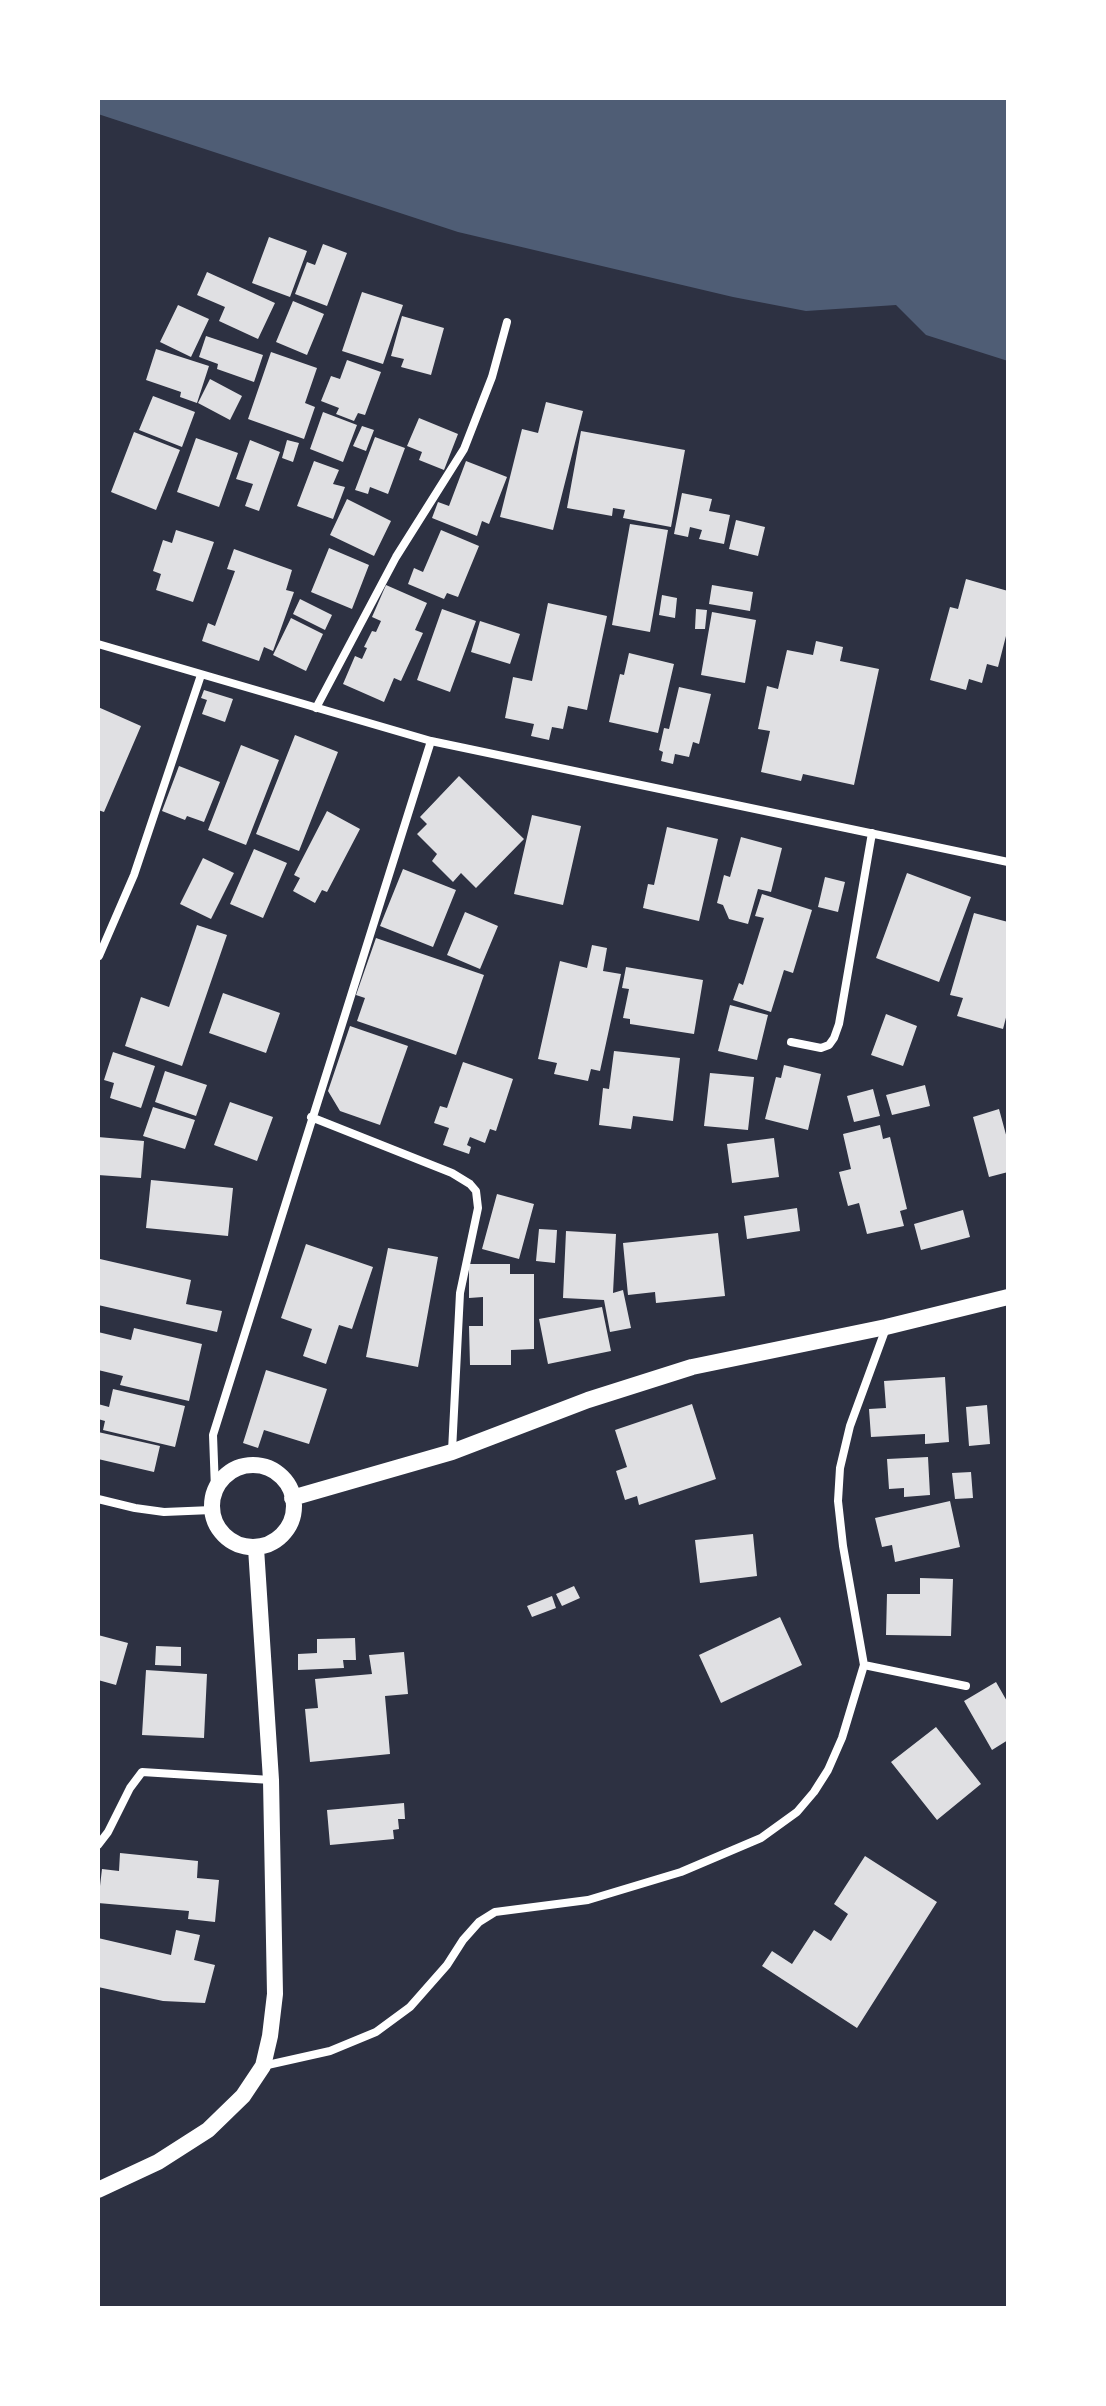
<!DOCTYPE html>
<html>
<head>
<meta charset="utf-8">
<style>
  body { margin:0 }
  #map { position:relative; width:1106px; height:2406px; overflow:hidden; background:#2d3142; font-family:"IBM Plex Sans",sans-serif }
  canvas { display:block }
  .frame { position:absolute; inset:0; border:100px solid #fff; pointer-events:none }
</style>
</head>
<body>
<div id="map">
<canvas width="1106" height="2406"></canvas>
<div class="frame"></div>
</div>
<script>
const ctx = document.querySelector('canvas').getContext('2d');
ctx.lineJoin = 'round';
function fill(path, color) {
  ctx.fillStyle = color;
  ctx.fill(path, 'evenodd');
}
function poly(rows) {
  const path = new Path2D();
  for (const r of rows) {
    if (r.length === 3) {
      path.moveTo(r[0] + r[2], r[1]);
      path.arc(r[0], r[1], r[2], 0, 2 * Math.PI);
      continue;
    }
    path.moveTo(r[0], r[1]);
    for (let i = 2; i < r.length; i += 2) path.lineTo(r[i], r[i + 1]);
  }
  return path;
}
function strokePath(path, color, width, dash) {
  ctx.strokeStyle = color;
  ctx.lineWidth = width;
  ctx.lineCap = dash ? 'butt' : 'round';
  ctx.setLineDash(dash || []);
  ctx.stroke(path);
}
const water = poly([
  [98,98,1008,98,1008,361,926,335,896,305,806,311,733,297,458,232,98,114]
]);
const building = poly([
  [269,237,307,251,290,297,252,283],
  [323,244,347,253,327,306,295,294,307,262,315,265],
  [207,272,275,303,258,339,219,321,225,307,197,295],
  [362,292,403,305,383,364,342,351],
  [293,301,324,314,307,355,276,342],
  [178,305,209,319,191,357,160,342],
  [402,316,444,328,431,375,401,367,404,359,391,356],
  [206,336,263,355,254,382,217,369,218,364,199,357],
  [156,349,209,366,197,403,180,397,181,392,146,380],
  [271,352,317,368,305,403,315,407,304,439,248,419],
  [347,360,381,372,365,415,358,413,354,421,336,414,339,408,321,401,331,376,340,379],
  [210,379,242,396,230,420,198,403],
  [153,396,195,412,182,447,139,430],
  [546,402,583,411,553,530,500,517,522,429,538,433],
  [323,412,357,425,343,462,310,449],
  [419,418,458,434,444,470,419,460,422,452,407,446],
  [362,426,374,430,366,451,353,446],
  [581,431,685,450,671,527,623,518,625,510,613,508,612,516,567,508],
  [134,432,180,450,156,510,111,492],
  [375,437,405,448,388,494,370,487,368,494,355,490],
  [196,438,238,453,219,507,177,492],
  [250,440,280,452,259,511,245,506,253,484,236,479],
  [287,440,299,443,293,462,282,458],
  [314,461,339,470,333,484,345,487,333,519,297,506],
  [466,461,507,477,489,524,482,521,477,536,432,518,438,502,449,506],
  [682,493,712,499,709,511,730,515,724,544,699,539,702,530,690,527,688,537,674,534],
  [347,499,391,521,374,556,330,535],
  [736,520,765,527,758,556,729,549],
  [630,524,668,530,650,632,612,625],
  [176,530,214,542,193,602,156,590,161,574,153,571,163,540,172,543],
  [441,530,479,546,458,597,447,593,444,599,408,584,414,568,423,572],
  [329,548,369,565,352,609,311,592],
  [234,549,292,570,286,590,294,592,273,651,264,647,259,661,202,641,208,623,215,626,235,571,227,569],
  [966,579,1008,591,1008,636,1006,636,998,667,987,664,982,683,969,679,966,690,930,680,950,607,958,609],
  [386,585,427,603,415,630,423,633,401,681,394,678,384,702,343,684,355,656,362,659,367,648,364,647,372,631,376,632,381,621,372,617],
  [712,585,753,592,750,611,709,604],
  [662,595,677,598,675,618,659,615],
  [300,599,332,615,325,630,293,614],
  [548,603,607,616,587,710,568,706,563,729,552,727,549,740,531,736,534,724,505,718,513,677,532,681],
  [442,609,476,621,450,692,417,680],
  [696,609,707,610,705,629,695,629],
  [712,612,756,620,745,683,701,675],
  [291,618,323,634,306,671,273,655],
  [480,621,520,634,510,664,471,652],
  [816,641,843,647,840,661,879,669,854,785,803,774,801,781,761,772,770,731,758,729,767,686,778,689,787,650,813,655],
  [629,653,674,664,658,733,609,722,620,674,624,675],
  [679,687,711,694,699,744,693,742,689,757,675,754,673,764,661,761,663,752,659,750,664,728,669,729],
  [204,690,233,699,225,722,202,714,207,700,201,698],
  [98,707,141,726,104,812,98,810],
  [295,735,338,752,299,851,256,834],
  [241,745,279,760,246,845,208,830],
  [179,766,220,782,204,822,187,816,185,820,162,811],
  [459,776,524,839,476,888,461,873,453,882,432,861,437,854,417,834,427,824,420,817],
  [327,811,360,829,327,892,322,890,315,903,293,891,300,878,294,875],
  [532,815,581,826,563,905,514,894],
  [667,827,718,839,699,921,643,908,648,884,654,885],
  [741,837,782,848,771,892,758,889,748,924,729,919,723,905,717,903,724,875,730,877],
  [254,849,287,863,263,918,230,904],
  [203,858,234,873,211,919,180,904],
  [403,869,456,890,433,947,380,926],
  [907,873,971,897,939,982,876,958],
  [825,877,845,882,838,912,818,907],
  [762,894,812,910,793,973,784,970,771,1012,733,1000,739,983,743,985,764,918,755,916],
  [465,912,498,926,480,969,447,955],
  [974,913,1008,922,1008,1010,1003,1029,957,1016,963,998,950,995],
  [197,925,227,935,182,1066,125,1046,141,997,169,1007],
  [376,938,484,975,456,1055,357,1021,365,998,356,995],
  [592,945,607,948,603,971,621,974,600,1071,591,1069,588,1081,554,1074,557,1063,538,1059,560,961,587,968],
  [626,967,703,980,694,1034,630,1024,630,1019,623,1018,629,989,622,988],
  [223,993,280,1013,266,1053,209,1033],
  [730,1005,768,1015,757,1060,718,1051],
  [886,1014,917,1026,903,1066,871,1055],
  [350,1026,408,1046,380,1125,340,1111,328,1091],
  [614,1051,680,1058,673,1121,633,1116,631,1129,599,1125,603,1088,609,1089],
  [113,1052,155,1066,141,1108,110,1098,114,1083,104,1080],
  [463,1062,513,1079,496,1131,490,1129,485,1143,470,1137,467,1145,471,1147,469,1154,443,1145,449,1128,434,1123,440,1106,447,1108],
  [784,1065,821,1074,808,1130,765,1119,776,1077,781,1078],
  [165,1071,207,1085,196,1116,155,1102],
  [710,1073,754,1077,748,1130,704,1126],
  [925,1085,930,1106,892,1115,886,1095],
  [873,1089,880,1116,854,1122,847,1096],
  [230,1102,273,1117,257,1161,214,1145],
  [153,1107,195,1120,185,1149,143,1136],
  [999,1109,1008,1142,1008,1172,989,1177,973,1117],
  [880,1125,883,1139,890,1137,907,1209,900,1211,904,1226,867,1234,859,1203,848,1206,839,1172,851,1169,843,1134],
  [98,1137,144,1141,141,1178,98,1175],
  [774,1138,779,1177,732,1183,727,1144],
  [151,1180,233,1188,228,1236,146,1228],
  [497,1194,534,1204,519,1259,482,1249],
  [797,1208,800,1231,747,1239,744,1216],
  [963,1210,970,1237,921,1250,914,1224],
  [539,1229,557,1230,555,1263,536,1261],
  [566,1231,616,1234,613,1293,623,1290,631,1328,610,1332,604,1300,563,1298],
  [718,1233,725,1296,656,1303,655,1292,628,1295,623,1243],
  [306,1244,373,1267,352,1329,339,1325,326,1364,303,1356,312,1329,281,1318],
  [388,1248,438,1257,418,1367,366,1357],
  [100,1259,191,1280,186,1304,222,1311,217,1332,98,1305,98,1269],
  [469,1264,510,1264,510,1274,534,1274,534,1349,511,1350,511,1365,470,1365,469,1326,483,1326,483,1297,469,1298],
  [602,1307,611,1351,548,1364,539,1319],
  [134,1328,202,1344,189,1401,120,1385,123,1376,98,1370,98,1332,131,1340],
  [266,1370,327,1389,309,1444,264,1430,258,1448,243,1443],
  [945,1377,949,1442,925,1444,925,1434,871,1437,869,1409,886,1408,884,1381],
  [113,1389,185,1406,175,1447,103,1430,105,1421,98,1419,98,1404,109,1407],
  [692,1404,716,1479,639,1505,637,1496,625,1500,616,1471,627,1467,615,1430],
  [987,1405,990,1444,969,1446,966,1407],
  [98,1432,160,1446,154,1472,98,1459],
  [928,1457,930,1495,904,1497,904,1488,889,1489,887,1459],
  [971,1472,973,1498,955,1499,952,1473],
  [950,1501,960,1547,895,1562,892,1545,882,1547,875,1518],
  [753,1534,757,1576,700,1583,695,1540],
  [920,1578,953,1579,951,1636,886,1635,887,1594,920,1594],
  [574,1586,580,1598,562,1606,556,1594],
  [552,1596,556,1608,532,1617,527,1606],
  [780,1617,802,1665,721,1703,699,1655],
  [98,1635,128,1643,116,1685,98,1680],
  [355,1638,356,1660,343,1660,344,1668,298,1670,298,1654,317,1653,317,1639],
  [156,1646,181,1647,181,1666,155,1665],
  [404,1652,408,1694,385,1696,390,1754,310,1762,305,1709,318,1708,315,1679,372,1674,369,1655],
  [146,1670,207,1674,204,1738,142,1735],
  [996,1682,1008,1703,1008,1740,992,1750,964,1701],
  [936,1727,981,1784,937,1820,891,1762],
  [404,1803,405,1819,398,1819,399,1829,393,1830,394,1839,330,1845,327,1810],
  [120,1853,198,1861,197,1878,219,1880,215,1922,188,1919,189,1911,98,1903,102,1869,119,1871],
  [865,1856,937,1902,857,2028,762,1966,772,1951,792,1964,814,1930,831,1941,848,1914,834,1904],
  [176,1930,200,1935,194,1960,215,1965,205,2003,163,2001,98,1987,98,1938,171,1955]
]);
const minor = poly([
  [98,644,431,741,1008,862],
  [316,708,396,557,464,449,492,377,507,322],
  [99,956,134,875,201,675],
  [791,1042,821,1048,829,1045,834,1038,839,1024,872,833],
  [311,1117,452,1173,470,1184,476,1191,478,1208,460,1293,452,1451],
  [886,1328,850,1426,840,1468,838,1501,843,1546,864,1665,966,1686],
  [215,1489,213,1435,431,741],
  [98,1499,135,1508,164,1512,212,1510],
  [98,1845,108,1832,130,1788,142,1772,271,1780],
  [263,2066,330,2051,376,2032,410,2007,447,1965,463,1940,479,1922,495,1912,588,1900,681,1872,761,1838,797,1812,814,1792,828,1770,842,1738,864,1665]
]);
const secondary = poly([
  [253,1506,41],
  [292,1498,452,1452,588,1400,692,1367,886,1327,1008,1297],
  [98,2190,158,2162,208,2130,243,2096,263,2066,270,2036,275,1994,271,1780,256,1548]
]);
fill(water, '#4f5d75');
fill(building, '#e0e0e3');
strokePath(minor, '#fff', 8);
strokePath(secondary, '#fff', 16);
</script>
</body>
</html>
